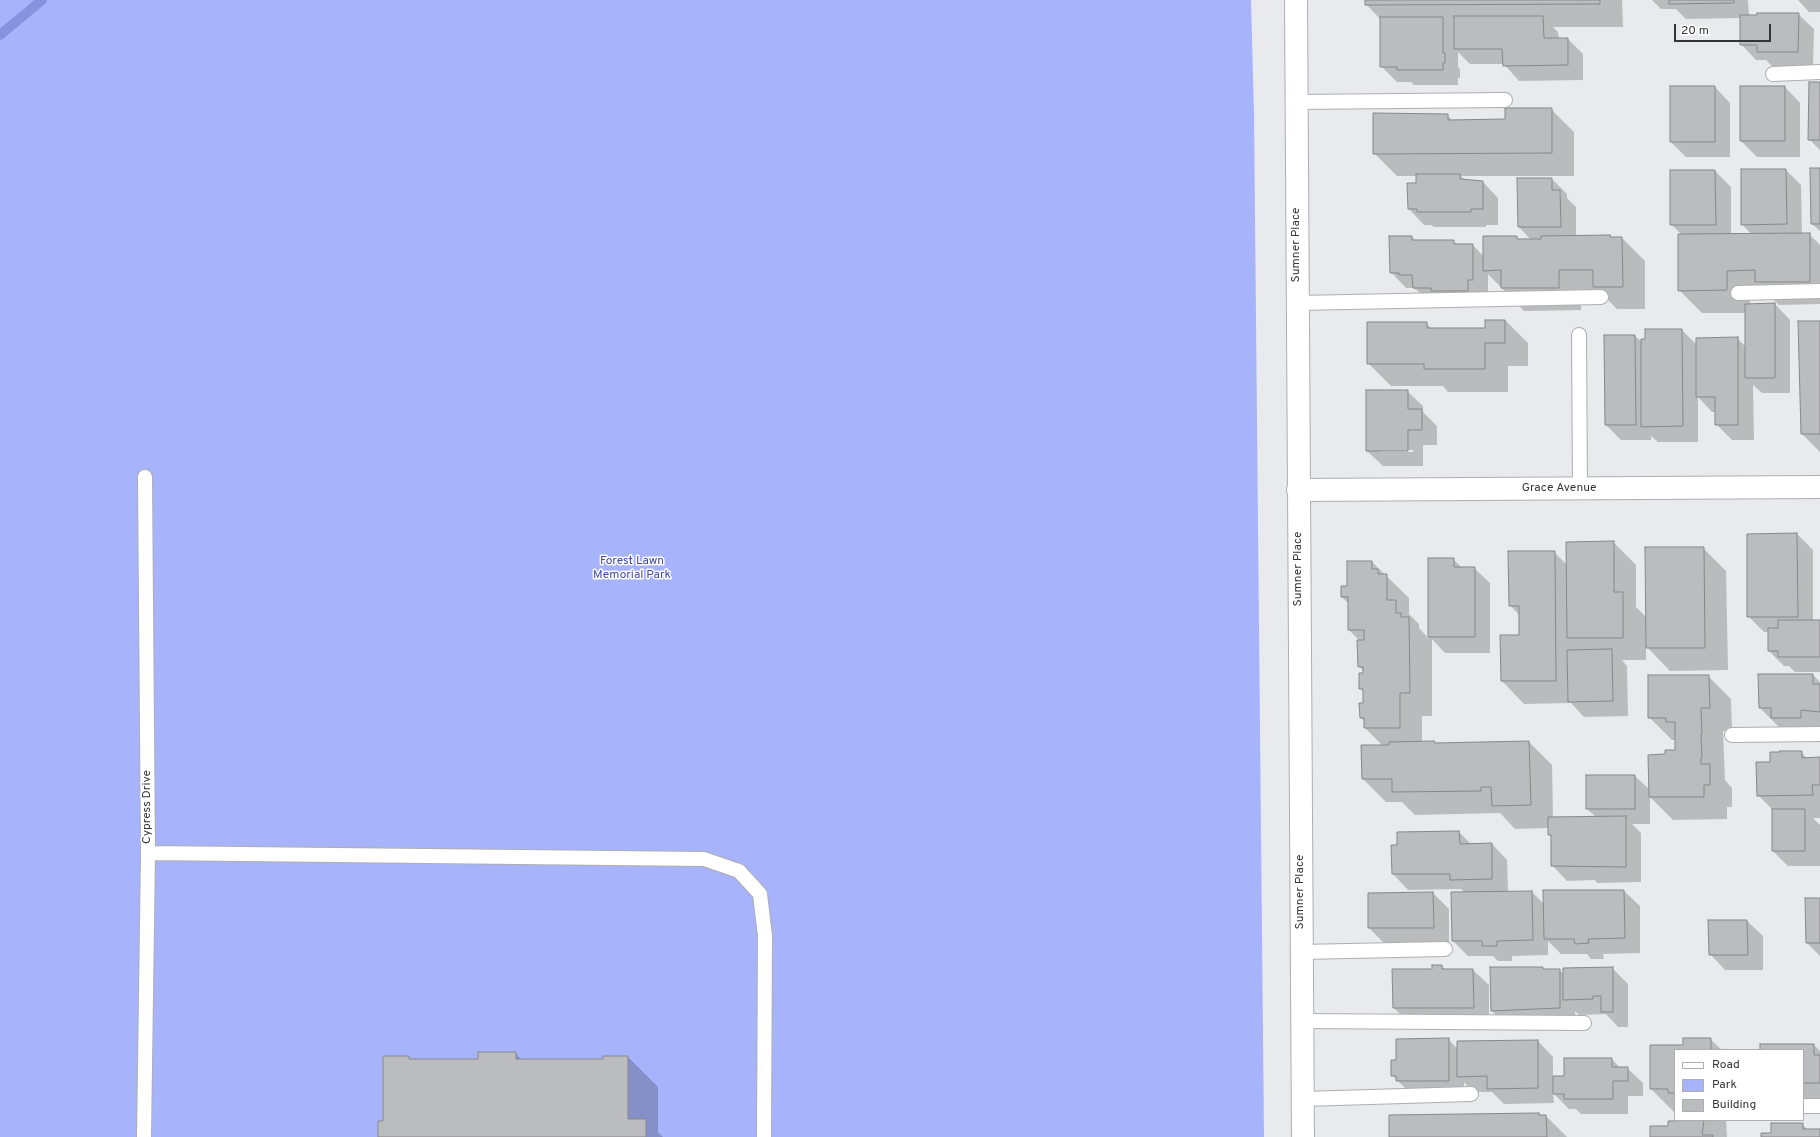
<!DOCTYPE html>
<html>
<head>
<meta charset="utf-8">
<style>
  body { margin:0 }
  #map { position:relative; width:1820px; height:1137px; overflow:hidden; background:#e9eaed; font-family:Overpass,sans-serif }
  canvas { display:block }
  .legend { position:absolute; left:1674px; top:1049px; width:130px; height:72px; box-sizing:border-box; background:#fff; border:1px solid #aeaeaf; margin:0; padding:5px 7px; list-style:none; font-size:12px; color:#353536 }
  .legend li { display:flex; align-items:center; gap:8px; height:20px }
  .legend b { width:20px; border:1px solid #aeaeaf }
  .scale { position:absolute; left:1674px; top:24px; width:97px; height:18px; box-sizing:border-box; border:2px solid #353536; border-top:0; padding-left:5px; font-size:12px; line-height:14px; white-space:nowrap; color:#353536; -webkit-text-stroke:3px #fff; paint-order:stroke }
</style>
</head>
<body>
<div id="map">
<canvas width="1820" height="1137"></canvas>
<ul class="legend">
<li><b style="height:5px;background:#fff"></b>Road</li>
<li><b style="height:11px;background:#a7b4fb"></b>Park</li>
<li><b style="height:11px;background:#bbbcbf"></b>Building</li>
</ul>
<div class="scale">20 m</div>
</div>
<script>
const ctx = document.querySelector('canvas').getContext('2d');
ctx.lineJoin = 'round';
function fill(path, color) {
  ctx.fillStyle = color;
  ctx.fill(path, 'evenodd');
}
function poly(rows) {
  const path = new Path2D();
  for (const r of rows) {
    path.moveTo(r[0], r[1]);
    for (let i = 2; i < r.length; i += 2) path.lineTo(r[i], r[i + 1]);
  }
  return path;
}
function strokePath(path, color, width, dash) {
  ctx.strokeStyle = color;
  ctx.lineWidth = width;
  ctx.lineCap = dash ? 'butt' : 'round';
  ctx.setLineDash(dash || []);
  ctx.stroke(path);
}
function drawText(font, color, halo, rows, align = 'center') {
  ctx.font = font + ' Overpass,sans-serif';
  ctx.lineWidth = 3;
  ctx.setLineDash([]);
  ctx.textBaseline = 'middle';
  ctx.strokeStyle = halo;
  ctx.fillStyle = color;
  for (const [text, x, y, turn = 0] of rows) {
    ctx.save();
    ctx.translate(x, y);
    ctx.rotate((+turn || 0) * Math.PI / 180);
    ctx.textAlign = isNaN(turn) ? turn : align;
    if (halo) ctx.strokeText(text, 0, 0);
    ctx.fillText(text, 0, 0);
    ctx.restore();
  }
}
const green = poly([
  [0,0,1251,0,1254,114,1264,1137,0,1137]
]);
const shadow = poly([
  [1366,0,1622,0,1623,27,1553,27,1558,32,1559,39,1568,39,1583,54,1583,80,1519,81,1504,64,1470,64,1458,52,1458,67,1460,69,1460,78,1458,78,1458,85,1414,85,1411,82,1397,82,1381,66,1381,20,1366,4],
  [1652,0,1748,0,1749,16,1798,14,1814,29,1813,67,1773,67,1766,60,1756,60,1741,44,1741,18,1686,19,1676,9,1661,9],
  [1798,0,1820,0,1820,12,1809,12],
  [1820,83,1820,150,1809,139],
  [1715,87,1730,103,1730,157,1686,157,1671,142],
  [1785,87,1800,103,1800,157,1757,157,1741,141],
  [1551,109,1574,132,1574,176,1461,176,1466,181,1483,182,1498,198,1498,225,1486,225,1486,227,1434,227,1431,225,1424,225,1409,209,1417,184,1417,176,1397,176,1374,153,1447,115,1453,121,1506,120],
  [1820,169,1820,231,1812,224],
  [1786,170,1801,185,1802,234,1809,234,1820,245,1820,304,1779,305,1767,293,1750,293,1750,305,1775,304,1790,320,1790,393,1762,393,1753,385,1754,440,1732,440,1716,424,1716,412,1712,412,1698,397,1698,442,1658,442,1651,436,1651,440,1621,440,1606,425,1635,336,1642,342,1682,330,1697,345,1737,338,1746,347,1746,313,1702,313,1679,290,1682,235,1671,224,1715,171,1731,187,1731,235,1752,235,1742,224],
  [1552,179,1567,194,1567,198,1576,207,1576,237,1610,236,1612,238,1622,238,1645,261,1645,309,1617,309,1601,293,1581,293,1581,310,1524,311,1488,274,1488,295,1429,303,1417,290,1413,288,1406,288,1391,272,1412,237,1416,241,1453,241,1458,245,1473,245,1484,257,1516,237,1519,240,1531,240,1519,227],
  [1505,320,1528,343,1528,366,1508,366,1508,392,1448,392,1443,386,1391,386,1368,363,1426,323,1432,329,1486,329],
  [1799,322,1820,322,1820,452,1802,434],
  [1407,391,1423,406,1423,412,1437,426,1437,445,1423,445,1423,466,1383,466,1367,451],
  [1381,450,1413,450,1413,452,1381,452],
  [1797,534,1813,550,1813,621,1820,621,1820,672,1795,672,1789,666,1784,666,1769,651,1769,632,1764,632,1748,616],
  [1613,542,1636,565,1636,607,1647,618,1703,548,1726,571,1728,670,1670,671,1646,646,1646,660,1622,660,1627,666,1628,716,1584,717,1571,703,1524,704,1502,681,1520,636,1520,616,1510,605,1554,552,1567,565],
  [1429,559,1453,559,1462,568,1474,568,1490,583,1490,653,1445,653,1432,639,1432,716,1422,716,1422,742,1436,744,1529,742,1552,765,1553,818,1596,817,1587,809,1635,776,1650,790,1666,755,1676,751,1676,740,1672,740,1649,717,1708,676,1731,699,1732,731,1723,731,1725,780,1732,788,1732,807,1727,807,1727,819,1673,820,1650,797,1650,824,1632,824,1641,833,1641,882,1597,883,1595,880,1567,881,1552,865,1552,837,1549,835,1549,828,1515,829,1500,813,1415,815,1402,802,1386,802,1363,779,1383,746,1365,728,1365,722,1361,718,1364,704,1364,692,1360,688,1364,672,1359,666,1358,639,1349,630,1349,604,1342,597,1348,587,1372,562,1409,598,1409,614,1419,624,1419,628,1429,639],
  [1813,675,1820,682,1820,741,1783,731,1760,708],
  [1801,752,1808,759,1820,758,1820,818,1813,818,1820,825,1820,866,1788,866,1773,851,1773,810,1758,795,1771,763],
  [1459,832,1471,844,1492,844,1507,860,1508,892,1532,892,1545,905,1624,891,1640,906,1640,953,1603,954,1604,959,1591,959,1587,954,1561,954,1548,941,1548,955,1512,956,1512,961,1498,961,1493,956,1468,956,1453,941,1465,893,1461,889,1408,890,1393,874,1398,846],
  [1433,893,1449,909,1449,943,1385,944,1369,928],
  [1820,899,1820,956,1807,943],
  [1747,921,1763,936,1763,970,1725,970,1710,954],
  [1442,966,1446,970,1473,970,1489,985,1489,1023,1409,1023,1394,1008,1433,970],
  [1542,968,1545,970,1559,970,1564,974,1612,968,1628,984,1628,1027,1618,1027,1606,1014,1579,1015,1575,1011,1576,1023,1507,1026,1492,1011],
  [1448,1039,1458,1049,1538,1041,1553,1057,1553,1077,1565,1077,1612,1059,1620,1068,1627,1068,1643,1083,1643,1096,1628,1096,1628,1114,1581,1114,1576,1109,1569,1109,1553,1093,1554,1103,1504,1104,1492,1092,1473,1092,1464,1082,1464,1096,1413,1096,1392,1075,1397,1061],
  [1710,1039,1722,1050,1675,1050,1675,1112,1674,1112,1651,1089,1651,1046,1684,1046],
  [1814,1045,1820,1051,1820,1112,1803,1112,1803,1050,1761,1050],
  [515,1053,522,1060,604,1060,604,1057,628,1057,658,1087,658,1132,663,1137,379,1137,408,1057,411,1060,479,1060],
  [1538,1114,1541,1116,1546,1116,1567,1137,1391,1137],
  [1678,1120,1726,1120,1727,1137,1651,1137,1678,1122],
  [1802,1124,1808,1130,1820,1130,1820,1137,1762,1137]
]);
const stream = poly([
  [0,35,42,0]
]);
const building = poly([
  [1365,0,1600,0,1600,4,1365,5,1365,0],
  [1669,0,1734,0,1734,3,1669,4,1669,0],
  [1757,13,1799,13,1798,52,1757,52,1757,45,1740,45,1740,15,1757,15,1757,13],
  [1454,16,1543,16,1544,38,1568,38,1568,65,1503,66,1502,49,1454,49,1454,16],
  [1380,17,1443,17,1443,53,1445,53,1445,63,1443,63,1443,70,1397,70,1397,67,1380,67,1380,17],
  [1809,82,1820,82,1820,140,1808,140,1809,82],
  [1670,86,1715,86,1715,142,1670,142,1670,86],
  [1740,86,1785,86,1785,141,1740,141,1740,86],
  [1505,108,1552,108,1552,153,1373,154,1373,113,1448,114,1448,120,1505,119,1505,108],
  [1810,168,1820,168,1820,224,1811,224,1810,168],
  [1741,169,1786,169,1787,224,1741,225,1741,169],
  [1670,170,1715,170,1716,225,1670,225,1670,170],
  [1416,174,1460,174,1460,179,1483,181,1483,209,1471,209,1471,212,1417,212,1417,209,1408,209,1407,183,1416,183,1416,174],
  [1517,178,1552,178,1552,190,1560,190,1561,227,1518,227,1517,178],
  [1810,233,1810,282,1755,282,1755,270,1727,271,1727,290,1678,291,1678,234,1810,233],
  [1610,235,1610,237,1622,237,1623,287,1593,287,1593,270,1559,270,1559,288,1501,288,1501,270,1483,271,1483,236,1517,236,1517,239,1541,239,1541,236,1610,235],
  [1389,236,1412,236,1412,240,1454,240,1454,244,1473,244,1473,280,1468,280,1468,291,1431,291,1431,288,1413,288,1412,275,1399,275,1399,273,1390,273,1389,236],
  [1775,303,1775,378,1745,378,1745,304,1775,303],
  [1485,320,1505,320,1505,343,1485,343,1485,369,1424,369,1424,364,1367,364,1367,322,1427,322,1427,328,1485,328,1485,320],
  [1798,321,1820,321,1820,434,1801,434,1798,321],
  [1645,329,1682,329,1683,426,1641,427,1641,339,1645,339,1645,329],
  [1604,335,1635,335,1636,425,1605,425,1604,335],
  [1738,337,1738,425,1715,425,1715,397,1696,397,1696,338,1738,337],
  [1366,390,1408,390,1408,409,1422,409,1422,430,1408,430,1408,451,1366,451,1366,390],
  [1797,533,1798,617,1747,617,1747,534,1797,533],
  [1614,541,1614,592,1623,592,1623,638,1567,638,1566,542,1614,541],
  [1645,547,1704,547,1705,648,1646,648,1645,547],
  [1508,551,1555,551,1556,681,1501,681,1500,635,1519,635,1519,606,1509,606,1508,551],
  [1428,558,1454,558,1454,567,1475,567,1475,637,1428,637,1428,558],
  [1347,561,1372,561,1372,569,1378,569,1378,574,1387,574,1387,600,1396,600,1396,613,1401,613,1401,617,1409,617,1410,693,1400,693,1400,728,1364,728,1364,718,1360,718,1359,703,1363,703,1363,689,1359,689,1359,673,1363,673,1363,667,1358,667,1357,640,1364,640,1364,630,1348,630,1348,597,1341,597,1341,586,1347,586,1347,561],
  [1778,620,1820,620,1820,657,1778,657,1778,651,1768,651,1768,628,1778,628,1778,620],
  [1612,649,1613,701,1568,702,1567,650,1612,649],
  [1758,674,1813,674,1813,684,1820,684,1820,712,1801,710,1801,718,1771,718,1771,708,1759,708,1758,674],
  [1648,675,1709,675,1710,708,1701,708,1702,734,1701,734,1702,758,1701,758,1701,764,1710,764,1710,785,1704,785,1704,797,1649,797,1648,755,1665,754,1665,750,1675,750,1675,722,1666,722,1666,718,1648,718,1648,675],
  [1434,741,1435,743,1529,741,1531,805,1492,806,1491,787,1481,787,1481,791,1392,792,1392,779,1362,779,1361,745,1389,745,1389,742,1434,741],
  [1780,751,1802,751,1802,758,1820,757,1820,785,1812,785,1813,795,1757,796,1756,762,1770,762,1770,752,1780,752,1780,751],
  [1586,775,1635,775,1635,809,1586,809,1586,775],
  [1772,809,1805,809,1805,851,1772,851,1772,809],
  [1626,816,1626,867,1551,866,1551,835,1548,835,1548,817,1626,816],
  [1459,831,1460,844,1492,843,1492,879,1450,880,1450,874,1392,874,1391,845,1397,845,1397,832,1459,831],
  [1543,890,1624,890,1625,938,1588,939,1589,943,1575,944,1574,939,1544,939,1543,890],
  [1532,891,1533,940,1497,941,1497,946,1482,946,1482,941,1452,941,1451,892,1532,891],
  [1433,892,1434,928,1368,928,1368,893,1433,892],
  [1805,898,1820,898,1820,943,1806,943,1805,898],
  [1708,920,1747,920,1748,955,1709,955,1708,920],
  [1432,965,1442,965,1442,969,1473,969,1474,1008,1393,1008,1392,969,1432,969,1432,965],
  [1490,967,1543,967,1543,969,1560,969,1560,1008,1491,1011,1490,967],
  [1613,967,1613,1012,1601,1012,1601,996,1593,996,1593,999,1563,1000,1563,968,1613,967],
  [1449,1038,1449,1081,1396,1081,1396,1076,1391,1076,1391,1060,1396,1060,1396,1039,1449,1038],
  [1683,1038,1711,1038,1711,1050,1675,1050,1675,1093,1668,1093,1668,1089,1650,1089,1650,1045,1683,1045,1683,1038],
  [1538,1040,1538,1088,1487,1089,1487,1076,1457,1077,1457,1041,1538,1040],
  [1760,1044,1814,1044,1814,1055,1820,1055,1820,1083,1803,1083,1803,1050,1760,1050,1760,1044],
  [478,1052,516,1052,516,1059,603,1059,603,1056,628,1056,628,1119,646,1119,646,1137,378,1137,378,1121,383,1121,383,1056,409,1056,409,1059,478,1059,478,1052],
  [1564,1058,1612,1058,1612,1067,1628,1067,1628,1081,1613,1081,1613,1099,1564,1099,1564,1094,1553,1094,1553,1076,1564,1076,1564,1058],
  [1539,1113,1539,1115,1546,1115,1547,1137,1389,1137,1389,1115,1539,1113],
  [1704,1120,1702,1135,1713,1135,1713,1137,1650,1137,1650,1126,1668,1126,1668,1121,1704,1120],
  [1771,1123,1803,1123,1803,1129,1820,1129,1820,1137,1761,1137,1761,1133,1771,1133,1771,1123]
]);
const lane = poly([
  [1773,74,1820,72],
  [1296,102,1505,100],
  [1738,293,1820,291],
  [1297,303,1601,297],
  [1579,335,1580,488],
  [1732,735,1820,734],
  [148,853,704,859,739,871,760,894,765,936,764,1137],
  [1301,952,1445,949],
  [1302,1021,1584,1023],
  [1303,1099,1471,1094],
  [1803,1106,1820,1106],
  [144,1137,148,853,145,477]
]);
const street = poly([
  [1296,0,1303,1137],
  [1298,490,1820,487]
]);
const streetNames = [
  ["Sumner Place",1297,245,-90],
  ["Grace Avenue",1559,489],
  ["Sumner Place",1299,569,-90],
  ["Cypress Drive",148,807,-90],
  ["Sumner Place",1301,892,-90]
];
const parkNames = [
  ["Forest Lawn",632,562],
  ["Memorial Park",632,576]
];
fill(green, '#a7b4fb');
fill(shadow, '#0003');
strokePath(stream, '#8793df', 10);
fill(building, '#bbbcbf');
strokePath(building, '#87878a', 1);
strokePath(lane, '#aeaeb1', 16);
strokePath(street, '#aeaeb1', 24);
strokePath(lane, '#fff', 14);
strokePath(street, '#fff', 22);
drawText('12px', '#353536', '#fff', streetNames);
drawText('12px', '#4248a2', '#fff', parkNames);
</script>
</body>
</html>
